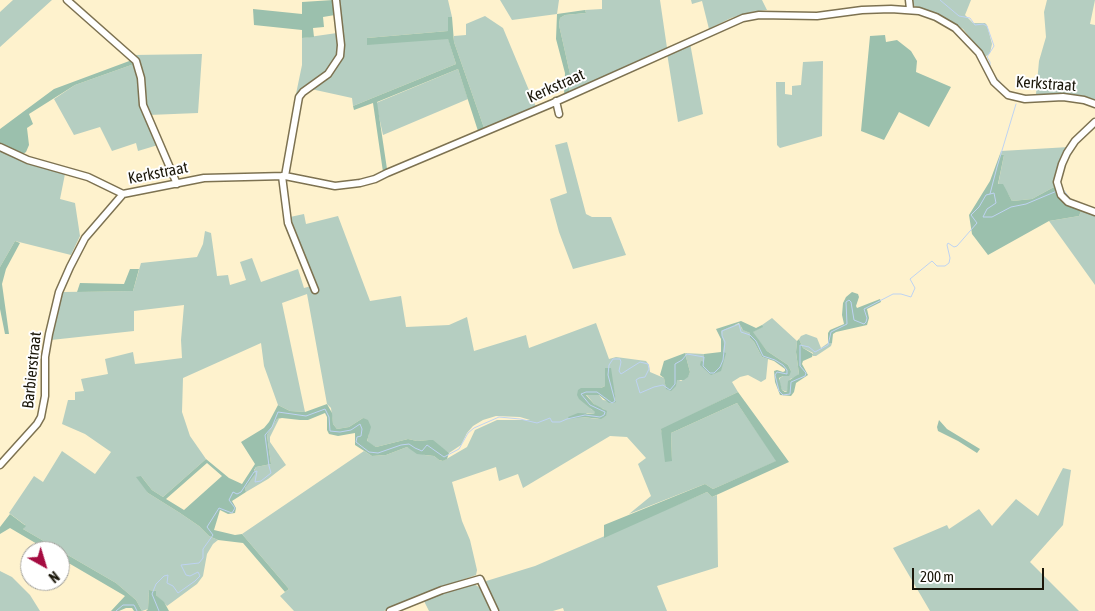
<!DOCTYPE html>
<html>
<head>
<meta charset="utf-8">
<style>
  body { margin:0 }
  #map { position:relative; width:1095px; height:611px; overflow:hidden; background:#fef2cd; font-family:"Asap Condensed",sans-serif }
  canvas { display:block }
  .north { position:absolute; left:20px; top:541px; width:50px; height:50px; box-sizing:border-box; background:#fff; border:1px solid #a3a29d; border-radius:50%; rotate:141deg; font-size:14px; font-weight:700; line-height:20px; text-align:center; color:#1a1609 }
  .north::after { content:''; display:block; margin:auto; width:18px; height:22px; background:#a50c41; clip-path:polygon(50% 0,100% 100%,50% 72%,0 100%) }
  .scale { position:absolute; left:912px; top:568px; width:132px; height:22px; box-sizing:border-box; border:2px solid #1a1609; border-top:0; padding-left:6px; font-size:15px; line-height:18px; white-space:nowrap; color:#1a1609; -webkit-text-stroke:4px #fff; paint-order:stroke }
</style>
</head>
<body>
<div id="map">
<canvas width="1095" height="611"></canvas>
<div class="north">N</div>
<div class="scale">200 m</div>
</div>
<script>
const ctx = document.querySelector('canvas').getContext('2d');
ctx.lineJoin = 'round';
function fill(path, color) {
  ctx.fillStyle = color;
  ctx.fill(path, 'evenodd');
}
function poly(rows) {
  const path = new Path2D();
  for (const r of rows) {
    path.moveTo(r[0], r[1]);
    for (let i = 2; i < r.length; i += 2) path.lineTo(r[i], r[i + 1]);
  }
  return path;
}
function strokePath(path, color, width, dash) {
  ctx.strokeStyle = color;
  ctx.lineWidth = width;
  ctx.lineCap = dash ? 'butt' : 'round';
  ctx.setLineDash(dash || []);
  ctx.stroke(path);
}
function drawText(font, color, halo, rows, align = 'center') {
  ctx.font = font + ' "Asap Condensed",sans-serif';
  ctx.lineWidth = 4;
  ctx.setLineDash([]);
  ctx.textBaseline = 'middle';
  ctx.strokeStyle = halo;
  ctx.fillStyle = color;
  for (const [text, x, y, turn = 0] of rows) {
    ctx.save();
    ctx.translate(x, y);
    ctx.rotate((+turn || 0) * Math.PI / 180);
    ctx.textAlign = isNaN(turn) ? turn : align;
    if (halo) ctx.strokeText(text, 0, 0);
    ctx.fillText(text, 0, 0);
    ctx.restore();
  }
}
const green = poly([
  [13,0,52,0,0,47,0,12],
  [338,0,448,0,452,17,448,17,448,31,367,38,367,44,448,38,456,64,353,106,352,98,311,89,329,77,341,62,344,52],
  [500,0,559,0,557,14,512,20],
  [602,0,660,0,667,48,569,93,570,74,559,25,560,18,565,15,586,13,585,10,602,9],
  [691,0,762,0,767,10,751,12,731,18,709,29,702,1,692,4],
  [912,0,971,0,965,15,973,23,985,23,987,25,992,44,990,53,985,57,963,29,943,17,918,8,913,5],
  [1047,0,1095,0,1090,24,1095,25,1095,101,1082,97,1036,94,1039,61,1046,37,1044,12],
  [485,16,503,28,536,107,484,128,454,42,454,36,466,35,466,24],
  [337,33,338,55,327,72,296,94,302,65,302,38],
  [690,43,703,114,678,122,667,53],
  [202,54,198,113,149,115,145,105,143,70,133,55],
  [823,61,822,136,780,148,777,145,776,82,785,82,785,94,792,95,792,86,801,85,803,62],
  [134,64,139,82,139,105,158,145,138,151,136,143,112,151,100,127,74,135,54,99,75,85],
  [458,69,468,99,383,135,376,103],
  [567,142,586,214,592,217,611,217,626,255,573,269,559,232,550,199,567,193,555,145],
  [1069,147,1059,164,1055,177,1054,187,1032,199,1012,201,1008,194,998,185,1004,155,1000,154,1001,151],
  [0,151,37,166,65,174,60,199,75,203,80,236,71,255,15,241,0,267],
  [1081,211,1095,214,1095,285,1049,221,1079,216],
  [304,214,306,224,338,216,370,301,401,296,406,327,449,325,467,317,474,351,526,335,529,348,596,323,609,359,616,357,646,361,649,365,650,372,664,378,666,388,677,379,681,381,688,376,690,372,685,353,704,354,704,362,700,365,723,353,721,331,733,325,740,324,742,329,750,333,750,338,754,342,762,357,768,359,766,379,761,382,748,375,740,377,732,382,738,392,661,430,672,461,671,433,737,403,777,461,713,489,705,484,629,514,651,496,638,464,646,458,627,437,610,436,523,488,518,474,499,481,496,467,452,482,462,521,470,540,477,570,476,575,431,591,384,611,294,611,280,596,289,589,242,534,364,451,372,456,386,455,407,447,425,455,434,456,439,460,443,461,467,447,475,430,497,420,530,420,520,417,496,416,483,420,473,426,467,433,461,445,449,453,429,440,417,441,408,439,376,447,367,442,369,433,363,418,349,427,337,429,333,424,331,408,327,404,307,294,282,303,305,412,290,411,278,405,264,366,261,343,183,378,182,412,190,436,206,459,163,497,152,490,141,476,148,493,180,513,199,526,209,536,218,540,213,544,207,554,203,576,197,584,167,606,156,595,156,591,149,590,148,609,142,611,136,600,116,583,23,529,25,525,9,513,34,476,43,482,62,451,95,474,111,452,85,434,62,424,68,400,75,400,75,392,84,391,81,379,108,374,105,359,133,352,135,364,182,358,181,340,184,305,134,311,134,331,51,340,63,292,133,291,141,263,197,257,203,244,205,231,211,233,217,276,228,275,230,285,246,280,240,262,252,258,261,282,298,269,304,288,315,285,290,217],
  [611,376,616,402,603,400,599,395,586,394,594,404,599,408,604,409,606,416,598,419,582,417,587,413,594,414,596,412,591,409,581,388,601,388,605,386,605,380],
  [772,318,797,341,796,352,799,374,796,377,790,379,787,392,782,390,779,381,780,378,791,371,788,365,767,351,752,332,762,327,762,325],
  [806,334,817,338,821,348,828,343,832,343,831,346,816,356,813,356,813,353,803,348,799,339,801,336],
  [277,419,279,419,270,437,270,442,286,465,268,479,246,492,245,488,256,467,271,464,267,435],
  [1063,468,1071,470,1063,525,1030,562,1079,611,930,611,893,548,947,525,949,529,979,509,992,526,1016,499,1038,516],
  [707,492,712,497,717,495,718,567,657,586,667,611,564,611,563,608,553,611,498,611,483,582,535,566],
  [0,571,12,577,30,595,40,611,0,611],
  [473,583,480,588,493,611,429,611,423,599]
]);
const forest = poly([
  [333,0,335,15,323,17,324,27,313,28,314,37,302,38,302,30,254,25,253,9,302,14,302,2],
  [585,10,586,13,565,15,560,18,559,25,570,74,569,93,564,95,565,73,556,39,557,14],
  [448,17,452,17,454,42,484,128,478,131,458,69,377,102,387,169,383,172,373,103,354,110,353,106,456,64,448,39,367,45,367,38,448,31],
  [885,35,886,42,897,40,911,51,917,61,916,72,951,87,929,127,899,112,884,140,861,131,870,36],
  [132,60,134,64,75,85,29,114,33,124,27,128,29,145,26,152,23,154,0,144,0,129,54,89],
  [1000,154,1004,155,998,184,1003,184,1012,201,1032,199,1054,187,1063,200,1081,211,1079,216,1049,221,988,255,972,234,969,215,990,181],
  [15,241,20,243,6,269,2,284,9,334,5,334,0,309,0,267],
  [130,269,139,269,133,291,77,292,80,283,124,284],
  [852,292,858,294,859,297,856,306,857,308,880,299,881,302,867,309,869,318,867,325,836,332,833,334,832,343,828,343,828,333,830,330,844,324,842,315,843,303,846,297],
  [741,321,756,328,762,325,763,327,753,332,767,351,788,365,791,371,790,374,789,376,783,376,779,378,782,390,785,392,787,392,788,381,799,374,796,352,797,341,799,339,803,348,813,354,812,357,803,361,802,364,808,375,796,383,794,392,791,396,780,395,775,382,774,371,777,370,783,372,785,371,785,369,774,361,762,357,754,342,750,338,750,333,743,330,739,323,721,331,724,344,723,352,726,353,721,371,711,375,700,365,701,361,704,362,704,354,721,352,721,339,716,329],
  [685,353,690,372,688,377,684,380,677,380,676,386,671,391,666,389,664,378,660,375,664,361],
  [605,368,611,368,616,402,613,403,609,403,599,395,586,395,594,404,607,411,606,416,601,419,582,417,569,419,568,417,578,413,594,414,595,412,579,399,577,395,578,390,581,388,601,388,605,386],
  [738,392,789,462,712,497,707,492,604,538,604,525,705,484,713,489,776,461,737,403,671,433,672,461,665,462,661,429],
  [327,404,332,413,333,424,337,429,349,427,363,418,368,420,371,427,367,441,376,447,408,439,417,441,429,440,433,440,449,453,447,459,443,461,439,460,434,456,417,454,407,447,386,455,372,456,355,445,355,433,338,436,329,434,327,430,327,417,325,413,308,420,300,420,282,418,277,419,267,435,271,464,256,467,254,470,255,474,245,488,246,492,232,501,236,508,235,513,228,514,220,510,214,530,235,535,242,534,289,589,285,592,243,543,218,540,209,536,199,526,180,513,148,493,136,477,141,476,152,490,163,497,206,459,229,478,242,484,255,464,241,442,264,428,269,422,278,405,290,411,305,412],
  [207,463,222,476,184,510,166,499],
  [939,420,947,429,980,449,977,453,958,441,938,431,937,427],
  [10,514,26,526,23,529,116,583,136,600,142,611,134,611,132,608,126,608,119,611,111,611,125,596,60,558,60,551,49,551,10,528,0,534,0,527],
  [149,590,156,591,156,595,164,602,169,611,146,611,148,609]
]);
const stream = poly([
  [940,0,959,16,970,18,975,25,983,24,987,26,994,46,987,57,990,62,990,68],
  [994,75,1008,91],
  [1063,189,1071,200],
  [990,194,997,167,1016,104],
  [116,611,123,605,134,605,137,611],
  [159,611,152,594,156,584,164,576,168,575,167,583,173,586,178,593,195,581,200,576,198,572,190,576,186,575,181,565,199,563,203,558,203,549,213,535,207,527,219,508,232,513,235,508,229,500,233,492,237,494,241,492,254,472,257,471,255,482,261,481,271,473,269,466,265,435,272,427,278,412,306,416,325,409,329,417,330,431,340,432,351,430,360,424,362,429,361,436,357,437,356,442,369,452,378,453,401,445,409,444,415,448,422,451,427,445,444,457,459,449,468,433,474,428,499,417,520,419,537,423,550,418,552,422,560,422,567,419,585,415,600,417,604,415,605,412,590,405,581,394,586,392,597,392,612,403,615,401,608,375,609,365,613,359,620,359,621,362,619,371,621,374,640,362,648,364,649,369,645,377,639,378,636,380,640,393,654,387,663,385,670,390,675,384,675,364,682,360,687,354,704,357,703,366,710,373,714,373,720,367,723,360,725,342,722,336,722,331,739,324,741,332,750,335,756,341,763,356,775,360,783,365,787,370,787,374,777,372,775,375,779,391,783,395,790,394,791,382,805,376,806,373,800,366,800,345,809,347,815,352,828,345,831,332,847,324,846,302,849,300,851,302,854,320,864,324,866,322,867,318,864,309,893,294,901,294,911,297,915,288,910,279,932,261,937,266,945,266,949,263,950,258,947,245,948,243,954,247,957,246,977,223,971,215,979,207,986,195,994,193,996,203,987,209,983,217,992,217,1011,207,1026,204,1057,191]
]);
const minor = poly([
  [67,0,136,61,141,78,143,105,177,184],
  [909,0,910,9],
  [556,101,559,114],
  [1095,122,1075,141,1067,153,1062,164,1057,182,1061,195,1068,202,1095,212],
  [0,147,28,160,88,177,123,194,204,178,285,176,335,186,360,183,375,179,387,173,553,103,743,18,759,15,817,16,862,10,891,9,919,11,936,17,955,28,979,53,994,82,1008,95,1025,99,1063,97,1084,100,1095,104],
  [282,176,288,223,315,290],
  [285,176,299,97,303,92,328,74,340,56,341,45,336,0],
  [0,465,37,424,41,417,45,396,45,357,49,334,59,292,70,267,85,238,123,194],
  [390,611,442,590,480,579,495,611]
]);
const streetNames = [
  ["Kerkstraat",1046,84,4],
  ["Kerkstraat",556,86,-24],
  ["Kerkstraat",158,173,-11],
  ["Barbierstraat",32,370,-84]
];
fill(green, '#b5cec1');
fill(forest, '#9bc0ad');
strokePath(stream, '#bed3f2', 1);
strokePath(minor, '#7d7251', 9);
strokePath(minor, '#fff', 6);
drawText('16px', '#1a1609', '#fff', streetNames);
</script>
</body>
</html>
